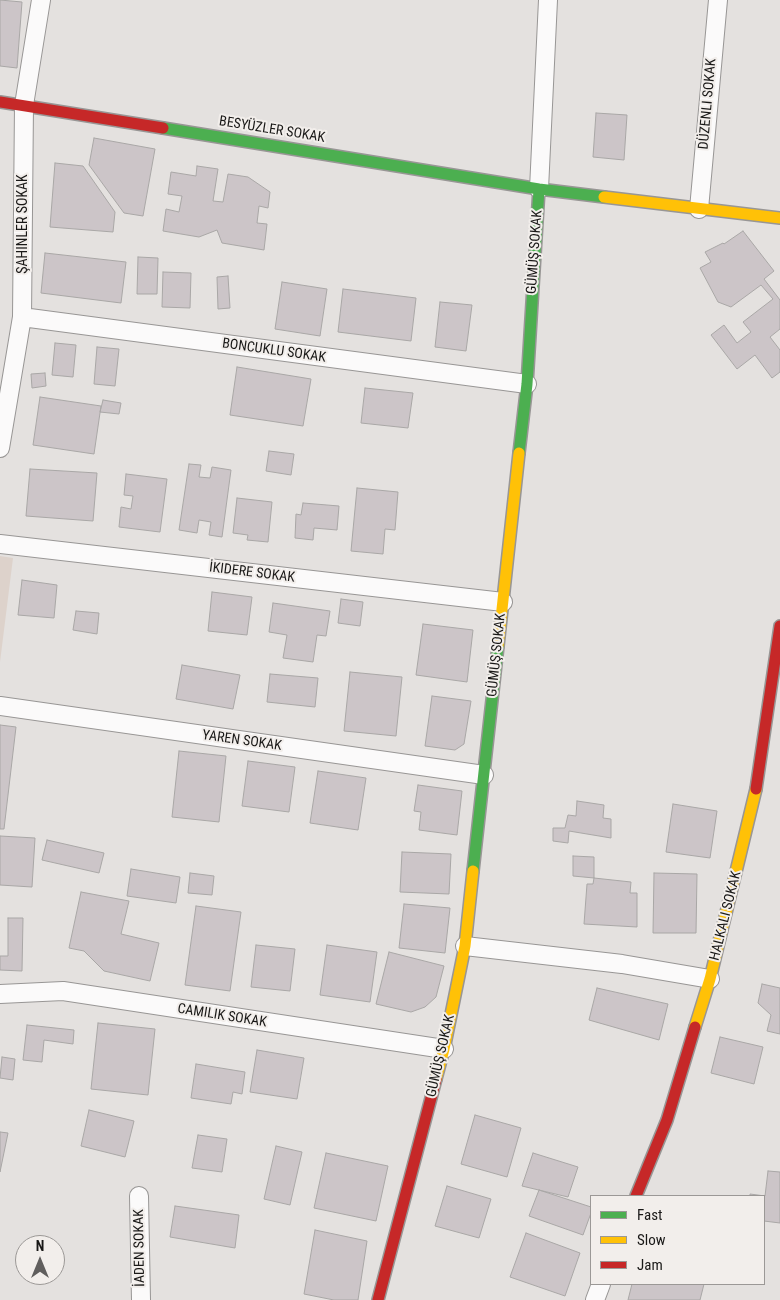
<!DOCTYPE html>
<html>
<head>
<meta charset="utf-8">
<style>
  body { margin:0 }
  #map { position:relative; width:780px; height:1300px; overflow:hidden; background:#e4e1df; font-family:"Roboto Condensed",sans-serif }
  canvas { display:block }
  .legend { position:absolute; left:590px; top:1195px; width:175px; height:90px; box-sizing:border-box; background:#f2eeeb; border:1px solid #9b9896; margin:0; padding:6px 9px; list-style:none; font-size:15px; color:#191817 }
  .legend li { display:flex; align-items:center; gap:10px; height:25px }
  .legend b { width:25px; border:1px solid #9b9896 }
  .north { position:absolute; left:15px; top:1235px; width:50px; height:50px; box-sizing:border-box; background:#f2eeeb; border:1px solid #9b9896; border-radius:50%; rotate:0deg; font-size:14px; font-weight:700; line-height:20px; text-align:center; color:#191817 }
  .north::after { content:''; display:block; margin:auto; width:18px; height:22px; background:#605e5d; clip-path:polygon(50% 0,100% 100%,50% 72%,0 100%) }
</style>
</head>
<body>
<div id="map">
<canvas width="780" height="1300"></canvas>
<ul class="legend">
<li><b style="height:6px;background:#4caf50"></b>Fast</li>
<li><b style="height:6px;background:#ffc107"></b>Slow</li>
<li><b style="height:6px;background:#c62828"></b>Jam</li>
</ul>
<div class="north">N</div>
</div>
<script>
const ctx = document.querySelector('canvas').getContext('2d');
ctx.lineJoin = 'round';
function fill(path, color) {
  ctx.fillStyle = color;
  ctx.fill(path, 'evenodd');
}
function poly(rows) {
  const path = new Path2D();
  for (const r of rows) {
    path.moveTo(r[0], r[1]);
    for (let i = 2; i < r.length; i += 2) path.lineTo(r[i], r[i + 1]);
  }
  return path;
}
function strokePath(path, color, width, dash) {
  ctx.strokeStyle = color;
  ctx.lineWidth = width;
  ctx.lineCap = dash ? 'butt' : 'round';
  ctx.setLineDash(dash || []);
  ctx.stroke(path);
}
function drawText(font, color, halo, rows, align = 'center') {
  ctx.font = font + ' "Roboto Condensed",sans-serif';
  ctx.lineWidth = 4;
  ctx.setLineDash([]);
  ctx.textBaseline = 'middle';
  ctx.strokeStyle = halo;
  ctx.fillStyle = color;
  for (const [text, x, y, turn = 0] of rows) {
    ctx.save();
    ctx.translate(x, y);
    ctx.rotate((+turn || 0) * Math.PI / 180);
    ctx.textAlign = isNaN(turn) ? turn : align;
    if (halo) ctx.strokeText(text, 0, 0);
    ctx.fillText(text, 0, 0);
    ctx.restore();
  }
}
const green = poly([
  [0,556,13,558,0,662]
]);
const building = poly([
  [0,0,22,2,17,68,0,66,0,0],
  [596,113,627,115,624,160,593,157,596,113],
  [94,138,155,149,143,216,124,213,89,165,94,138],
  [55,163,83,166,115,212,113,232,50,227,55,163],
  [197,166,218,169,213,201,223,202,228,174,248,177,270,192,268,208,259,206,257,223,267,224,264,250,222,243,217,230,199,237,163,231,166,209,179,212,182,196,168,194,171,172,196,176,197,166],
  [743,231,774,271,764,279,780,300,780,329,770,337,780,350,780,372,772,378,755,355,737,369,711,335,724,325,737,343,751,332,743,322,773,299,761,285,731,307,718,302,700,268,711,262,705,252,723,243,724,244,743,231],
  [45,253,126,262,121,303,41,293,45,253],
  [138,257,158,258,157,294,137,294,138,257],
  [163,272,191,273,190,308,162,307,163,272],
  [228,276,230,308,218,309,217,277,228,276],
  [282,282,327,289,320,336,275,329,282,282],
  [343,289,416,298,411,341,338,332,343,289],
  [440,302,472,305,466,351,435,347,440,302],
  [55,343,76,345,73,377,52,375,55,343],
  [97,347,119,349,115,386,94,384,97,347],
  [237,367,311,379,303,426,230,415,237,367],
  [45,373,46,386,32,388,31,374,45,373],
  [365,388,413,393,408,428,361,423,365,388],
  [40,397,101,406,94,454,33,445,40,397],
  [103,400,121,403,119,414,100,412,103,400],
  [269,451,294,454,291,475,266,471,269,451],
  [189,464,201,465,199,477,210,478,212,467,231,470,222,537,209,535,211,522,199,520,197,533,179,530,189,464],
  [30,469,97,473,93,521,26,516,30,469],
  [126,474,167,479,160,532,119,527,121,507,131,509,133,496,124,495,126,474],
  [357,488,398,492,395,530,385,529,383,554,351,551,357,488],
  [237,498,272,502,268,542,247,540,248,535,233,533,237,498],
  [303,503,339,506,337,530,314,528,313,540,295,538,296,514,301,515,303,503],
  [22,580,57,585,54,618,18,615,22,580],
  [212,592,252,597,247,635,208,631,212,592],
  [341,599,363,602,360,626,338,623,341,599],
  [273,603,330,611,326,636,317,635,313,662,283,658,287,635,269,632,273,603],
  [76,611,99,613,97,634,73,630,76,611],
  [423,624,473,630,467,682,416,675,423,624],
  [182,665,240,675,233,709,176,699,182,665],
  [350,672,402,677,396,736,344,731,350,672],
  [270,674,318,678,315,707,267,702,270,674],
  [432,696,471,701,464,744,455,750,425,746,432,696],
  [0,725,16,727,4,829,0,829,0,725],
  [179,751,226,756,219,822,172,817,179,751],
  [248,761,295,767,289,812,242,806,248,761],
  [318,771,366,778,358,830,310,823,318,771],
  [418,785,462,791,457,835,419,830,421,812,414,811,418,785],
  [577,801,604,805,603,818,611,819,611,838,569,831,568,843,553,841,553,828,565,828,568,815,576,816,577,801],
  [673,804,717,811,710,858,666,852,673,804],
  [0,836,35,838,32,887,0,885,0,836],
  [47,840,104,853,99,873,42,860,47,840],
  [402,852,451,854,449,894,400,892,402,852],
  [573,856,594,857,594,878,573,876,573,856],
  [131,869,180,877,176,903,127,896,131,869],
  [190,873,214,876,212,895,188,893,190,873],
  [654,873,697,874,696,933,653,933,654,873],
  [594,878,631,882,630,893,637,893,637,927,584,924,587,884,593,884,594,878],
  [81,892,129,901,121,934,159,943,150,981,104,971,84,951,69,948,81,892],
  [404,904,450,908,445,953,399,948,404,904],
  [196,906,241,912,230,991,185,985,196,906],
  [8,918,23,918,22,971,0,970,0,956,8,956,8,918],
  [256,945,295,949,290,991,251,987,256,945],
  [327,945,377,952,370,1002,320,995,327,945],
  [389,952,444,966,436,997,425,1007,411,1012,376,1004,389,952],
  [762,984,780,988,780,1034,767,1031,771,1015,758,1003,762,984],
  [597,988,668,1004,659,1040,589,1020,597,988],
  [98,1023,155,1029,148,1095,91,1089,98,1023],
  [27,1025,74,1030,73,1044,44,1040,42,1062,23,1060,27,1025],
  [720,1037,763,1047,754,1084,711,1073,720,1037],
  [257,1050,304,1058,297,1099,250,1092,257,1050],
  [2,1057,15,1059,13,1080,0,1078,2,1057],
  [196,1064,245,1072,242,1094,233,1092,231,1104,191,1098,196,1064],
  [89,1110,134,1121,125,1157,81,1146,89,1110],
  [475,1115,521,1128,507,1177,461,1164,475,1115],
  [0,1132,8,1133,0,1172,0,1132],
  [198,1135,227,1139,222,1172,192,1168,198,1135],
  [276,1146,302,1152,290,1205,264,1199,276,1146],
  [326,1153,388,1166,376,1221,314,1208,326,1153],
  [533,1153,578,1167,568,1197,522,1186,533,1153],
  [768,1171,780,1172,780,1223,764,1221,764,1196,750,1196,750,1194,765,1196,768,1171],
  [447,1186,491,1199,479,1238,435,1226,447,1186],
  [539,1190,591,1207,591,1213,583,1235,529,1216,539,1190],
  [175,1206,239,1215,235,1248,170,1237,175,1206],
  [315,1230,367,1241,358,1300,334,1300,304,1294,315,1230],
  [526,1233,580,1253,565,1296,510,1277,526,1233],
  [632,1284,704,1284,700,1300,628,1300,632,1284]
]);
const street = poly([
  [539,189,548,0],
  [699,209,718,0],
  [22,317,527,384],
  [0,448,22,317,24,105,41,0],
  [0,544,503,602],
  [0,706,484,775],
  [465,946,622,964,710,979],
  [0,994,63,991,444,1049],
  [139,1196,141,1300],
  [595,1300,601,1284]
]);
const fast = poly([
  [163,128,539,189,604,197],
  [519,453,527,384,539,189],
  [473,871,498,646]
]);
const slow = poly([
  [604,197,780,218],
  [498,646,519,453],
  [695,1027,710,979,756,789],
  [436,1079,444,1049,465,946,473,871]
]);
const jam = poly([
  [0,102,163,128],
  [756,789,780,626],
  [636,1196,667,1120,695,1027],
  [378,1300,436,1079]
]);
const streetNames = [
  ["DÜZENLI SOKAK",708,104,-85],
  ["BESYÜZLER SOKAK",272,130,9],
  ["ŞAHINLER SOKAK",23,224,-90],
  ["GÜMÜŞ SOKAK",535,252,-86],
  ["BONCUKLU SOKAK",274,351,8],
  ["İKIDERE SOKAK",252,573,7],
  ["GÜMÜŞ SOKAK",497,655,-84],
  ["YAREN SOKAK",242,741,8],
  ["HALKALI SOKAK",726,916,-76],
  ["CAMILIK SOKAK",222,1016,9],
  ["GÜMÜŞ SOKAK",441,1056,-77],
  ["İADEN SOKAK",140,1248,-91]
];
fill(green, '#ddd2cb');
fill(building, '#ccc5c8');
strokePath(building, '#a9a7a6', 1);
strokePath(street, '#989695', 20);
strokePath(fast, '#989695', 14);
strokePath(slow, '#989695', 14);
strokePath(jam, '#989695', 14);
strokePath(street, '#fbfafa', 18);
strokePath(fast, '#4caf50', 11);
strokePath(slow, '#ffc107', 11);
strokePath(jam, '#c62828', 11);
drawText('14px', '#191817', '#f2eeeb', streetNames);
</script>
</body>
</html>
